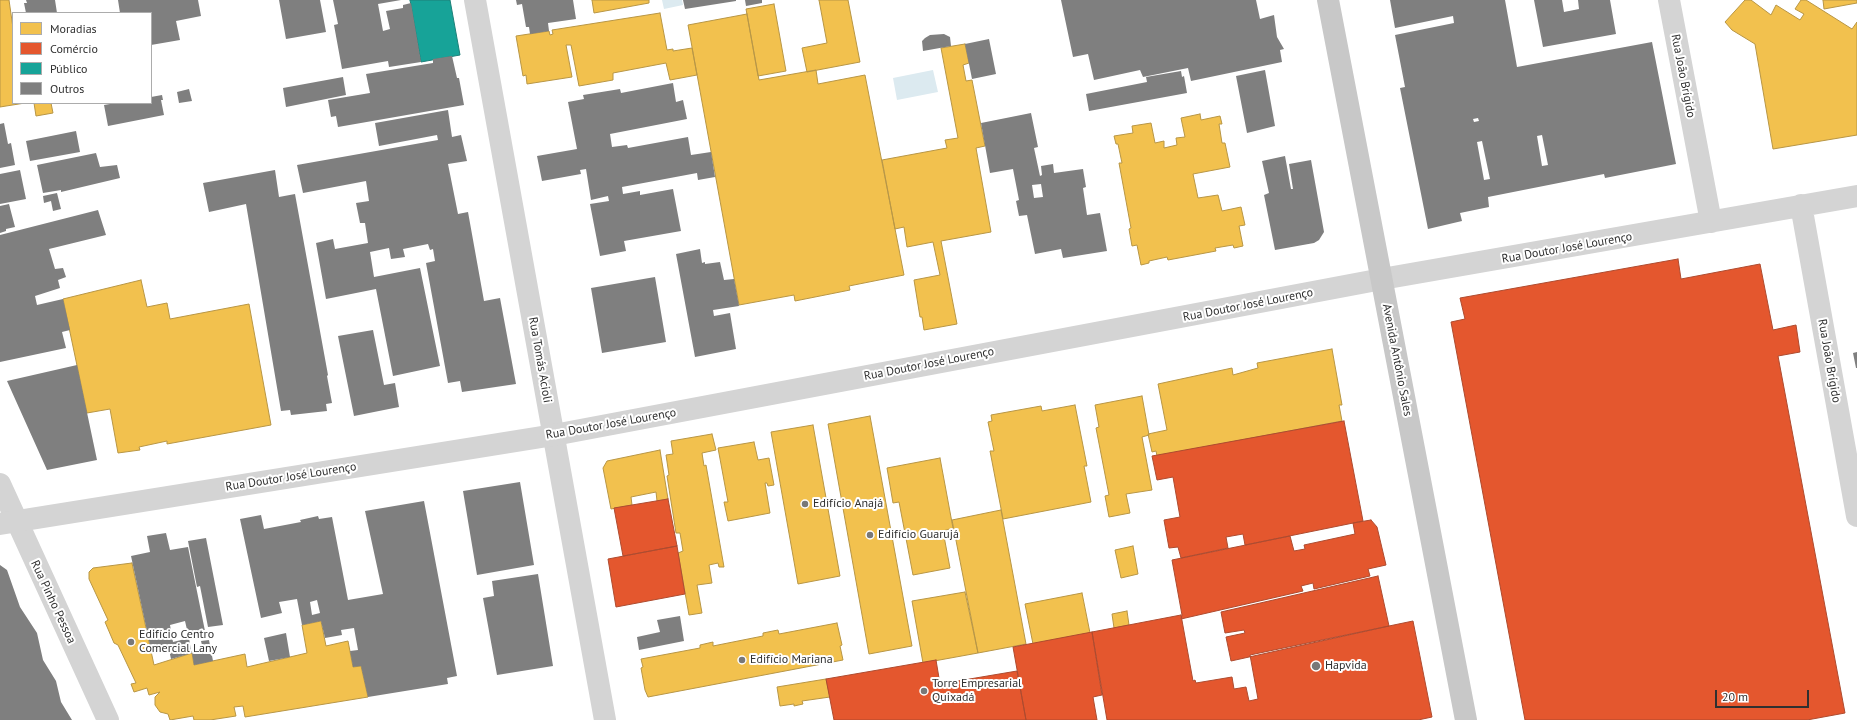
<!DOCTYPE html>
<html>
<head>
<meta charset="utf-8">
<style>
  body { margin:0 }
  #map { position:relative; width:1857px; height:720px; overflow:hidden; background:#fff; font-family:"PT Sans",sans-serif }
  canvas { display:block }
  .legend { position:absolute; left:12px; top:12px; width:140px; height:92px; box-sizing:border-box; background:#fff; border:1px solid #acacac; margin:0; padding:5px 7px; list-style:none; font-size:12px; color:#303030 }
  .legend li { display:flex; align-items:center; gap:8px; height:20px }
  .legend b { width:20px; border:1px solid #acacac }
  .scale { position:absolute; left:1715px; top:690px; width:94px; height:18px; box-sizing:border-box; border:2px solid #303030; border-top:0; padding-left:5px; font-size:12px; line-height:14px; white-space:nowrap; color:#303030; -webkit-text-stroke:3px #fff; paint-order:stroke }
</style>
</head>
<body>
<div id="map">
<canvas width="1857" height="720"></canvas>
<ul class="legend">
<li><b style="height:11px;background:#f2c14e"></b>Moradias</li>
<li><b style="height:11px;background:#e4572e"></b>Comércio</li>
<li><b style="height:11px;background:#17a398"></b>Público</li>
<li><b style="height:11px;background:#7f7f7f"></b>Outros</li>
</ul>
<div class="scale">20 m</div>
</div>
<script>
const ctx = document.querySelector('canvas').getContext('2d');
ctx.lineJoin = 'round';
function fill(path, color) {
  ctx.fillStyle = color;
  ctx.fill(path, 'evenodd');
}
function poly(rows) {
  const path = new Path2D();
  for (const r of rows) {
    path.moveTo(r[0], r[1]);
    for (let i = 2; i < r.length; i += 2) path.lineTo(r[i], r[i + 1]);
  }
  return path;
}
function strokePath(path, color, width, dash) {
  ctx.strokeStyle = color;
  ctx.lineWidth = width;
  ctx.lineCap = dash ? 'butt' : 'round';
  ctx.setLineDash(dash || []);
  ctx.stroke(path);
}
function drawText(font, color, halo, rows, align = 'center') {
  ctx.font = font + ' "PT Sans",sans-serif';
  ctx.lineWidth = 4;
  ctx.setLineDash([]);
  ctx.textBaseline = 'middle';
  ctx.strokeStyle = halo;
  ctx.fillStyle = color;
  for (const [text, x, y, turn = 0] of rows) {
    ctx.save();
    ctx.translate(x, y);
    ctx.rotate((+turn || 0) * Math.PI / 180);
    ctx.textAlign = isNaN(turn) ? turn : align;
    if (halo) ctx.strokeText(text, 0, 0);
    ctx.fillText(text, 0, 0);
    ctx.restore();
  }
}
const water = poly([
  [662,0,682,0,683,5,664,9],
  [933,70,938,92,897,100,893,78]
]);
const homes = poly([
  [0,0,9,0,13,28,13,103,25,103,0,107,0,0],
  [592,0,649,0,649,3,594,13,592,0],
  [819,0,848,0,860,62,807,72,802,48,827,43,819,0],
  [1745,0,1751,0,1771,15,1776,5,1800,20,1804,14,1795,9,1801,0,1806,0,1852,29,1857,22,1857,135,1773,149,1755,44,1732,30,1725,22,1745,0],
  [1823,0,1857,0,1857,3,1824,9,1823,0],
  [774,4,786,71,758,76,746,9,774,4],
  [660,13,667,50,673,49,673,51,692,48,697,75,670,80,666,63,613,73,613,80,579,86,571,45,566,45,572,77,527,84,526,75,523,76,516,36,549,31,550,35,553,34,552,30,660,13],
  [747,14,759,80,816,70,818,84,865,75,904,275,849,286,850,290,795,301,794,295,739,305,688,25,747,14],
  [965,44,969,63,963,65,966,81,972,80,985,146,976,148,991,232,941,241,957,324,924,330,922,317,920,317,914,280,940,275,933,242,907,247,904,227,895,229,882,160,947,148,945,140,958,138,941,48,965,44],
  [34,103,51,103,53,113,36,116,34,103],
  [1200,114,1201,120,1220,116,1222,124,1219,124,1222,143,1225,143,1230,167,1193,174,1198,198,1218,195,1222,211,1241,207,1245,225,1239,226,1243,246,1234,248,1233,245,1215,248,1216,251,1168,260,1167,257,1149,261,1149,263,1141,265,1137,245,1132,246,1129,229,1131,228,1119,163,1122,163,1118,144,1116,144,1114,136,1133,133,1132,126,1151,123,1155,143,1164,141,1164,148,1177,145,1176,138,1185,137,1181,118,1200,114],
  [141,280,147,307,167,303,170,319,249,304,271,425,167,444,167,441,139,447,140,450,118,453,110,409,87,413,63,299,141,280],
  [1332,349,1342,405,1339,405,1342,421,1157,456,1156,451,1152,452,1148,434,1167,430,1158,384,1232,368,1233,375,1258,368,1257,363,1332,349],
  [1142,396,1149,435,1142,437,1152,490,1126,494,1130,513,1109,517,1105,496,1109,495,1096,428,1099,427,1095,405,1142,396],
  [1075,405,1087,466,1084,466,1091,502,1003,519,990,451,994,451,988,422,992,421,991,415,1041,406,1042,411,1075,405],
  [870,416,912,646,869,654,828,424,870,416],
  [813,425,840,576,798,584,771,432,813,425],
  [712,434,716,450,702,453,704,466,706,465,724,567,719,567,718,563,709,565,712,583,697,585,702,613,689,615,678,553,683,551,680,533,676,533,667,476,669,475,666,455,673,454,671,441,712,434],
  [754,442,758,460,769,458,774,485,768,486,767,483,765,483,770,513,728,521,724,502,728,502,718,448,754,442],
  [660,450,668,499,657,501,656,492,631,497,632,505,611,509,603,468,607,461,660,450],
  [940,458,953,528,943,531,950,568,913,575,899,502,893,503,887,468,940,458],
  [1001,510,1026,644,978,653,952,520,1001,510],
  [1133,546,1138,574,1121,578,1115,550,1133,546],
  [132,563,154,665,192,653,194,665,245,654,247,667,307,653,302,625,321,621,326,646,348,641,353,667,361,666,368,697,245,717,243,706,234,707,236,716,210,720,194,720,193,716,170,720,168,714,160,712,155,705,155,697,160,692,149,695,147,688,134,692,131,684,136,683,118,645,114,643,105,622,108,620,89,579,89,572,93,568,132,563],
  [965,592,978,653,923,663,912,601,965,592],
  [1082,593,1090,633,1033,644,1025,604,1082,593],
  [1127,611,1129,625,1114,628,1112,614,1127,611],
  [837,623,842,645,840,646,843,660,648,697,645,690,641,668,643,667,641,659,700,648,700,645,713,642,713,646,763,636,763,633,778,630,779,634,837,623],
  [826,679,830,697,802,701,803,704,794,706,794,704,780,706,777,687,826,679]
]);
const shops = poly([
  [1678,259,1681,279,1760,264,1773,330,1796,325,1800,352,1778,356,1845,713,1807,720,1525,720,1451,322,1465,319,1460,298,1678,259],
  [1344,421,1363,521,1245,545,1243,534,1226,537,1228,548,1181,558,1178,547,1169,548,1164,520,1180,517,1173,477,1157,480,1152,456,1344,421],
  [668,499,677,546,623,556,614,508,668,499],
  [1371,520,1377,527,1386,565,1368,569,1370,576,1314,589,1313,583,1301,586,1303,591,1181,619,1182,615,1172,560,1290,536,1294,551,1305,549,1304,545,1355,534,1353,523,1371,520],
  [677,546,685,594,616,607,608,559,677,546],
  [1378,576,1389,626,1231,661,1226,637,1245,633,1244,630,1225,633,1221,612,1378,576],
  [1181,615,1193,681,1195,680,1196,683,1232,677,1234,689,1246,687,1249,701,1258,699,1250,655,1413,621,1432,717,1418,720,1107,720,1092,632,1181,615],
  [1092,632,1102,695,1093,697,1097,720,1026,720,1013,647,1092,632],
  [936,660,940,684,1017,671,1026,720,834,720,826,679,936,660]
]);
const public = poly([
  [410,0,450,0,460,55,421,62,410,0]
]);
const building = poly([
  [26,0,55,0,57,13,26,13,24,3,27,3],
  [118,0,198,0,201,16,176,21,180,40,151,45,151,13,120,13],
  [279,0,320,0,326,32,286,39],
  [333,0,401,0,378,4,383,31,390,29,386,11,403,8,403,5,411,3,421,62,389,67,388,61,342,69,334,25,338,24],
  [516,0,573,0,576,19,548,23,549,31,530,34,529,27,526,27,522,4,517,5],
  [683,0,736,0,736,1,685,9],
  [745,0,762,0,762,3,746,6],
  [1061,0,1256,0,1260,19,1274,15,1277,37,1284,49,1280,50,1282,62,1191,81,1188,68,1143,77,1140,70,1094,80,1088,54,1073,57],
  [1390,0,1505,0,1517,67,1652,42,1676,164,1605,178,1604,174,1488,197,1489,207,1460,213,1462,221,1428,229,1400,88,1405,87,1395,35,1454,23,1453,16,1395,28],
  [1478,118,1479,121,1474,122,1473,119],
  [1542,135,1548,165,1542,166,1537,136],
  [1482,141,1490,179,1484,180,1477,142],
  [1534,0,1562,0,1564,12,1579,9,1578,0,1610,0,1616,34,1543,47],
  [944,34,950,37,951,46,923,51,922,41,925,38,930,35],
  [989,39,996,74,972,79,965,44],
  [452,56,457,78,459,78,464,105,338,127,336,116,331,117,328,100,370,93,366,74,433,63,433,59],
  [1265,70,1275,126,1247,133,1236,76],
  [1181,71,1182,77,1184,76,1187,93,1089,111,1086,94,1147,82,1146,77],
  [343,77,346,95,286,107,283,88],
  [673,83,676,102,683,100,687,119,610,134,612,147,627,145,628,148,688,137,691,155,711,152,715,177,698,180,697,173,622,187,623,194,640,191,640,195,673,189,681,231,624,241,626,251,600,256,590,204,609,201,608,196,591,200,586,169,580,170,581,174,542,181,537,156,577,149,568,102,584,99,583,95,620,89,621,93],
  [189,89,192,101,179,103,177,92],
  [162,95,163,100,161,100,164,115,108,126,104,105,116,103,151,103,151,97],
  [448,110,452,137,461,135,467,161,448,164,458,214,468,212,484,301,500,298,516,384,462,392,460,381,448,383,426,263,435,261,433,249,430,250,428,244,403,249,405,257,391,259,389,248,370,252,374,277,420,268,440,366,393,376,376,289,326,299,316,243,333,239,335,249,368,243,365,223,360,223,356,203,369,201,366,181,303,193,297,165,438,140,437,135,379,146,375,123],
  [1031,113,1038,147,1034,148,1040,176,1042,175,1041,166,1053,164,1054,173,1083,169,1086,187,1083,188,1087,215,1100,213,1107,251,1063,258,1061,249,1035,254,1027,215,1019,216,1016,201,1019,200,1013,169,990,173,981,123],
  [1041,184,1043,197,1034,198,1032,185],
  [4,123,8,144,11,143,15,165,0,168,0,124],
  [76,131,80,152,30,161,26,141],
  [96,153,100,167,117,165,120,178,61,192,61,190,43,193,37,165],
  [1285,156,1291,189,1293,189,1289,164,1311,160,1324,232,1319,240,1314,243,1275,250,1264,195,1269,193,1262,161],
  [20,170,26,199,0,204,0,174],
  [275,170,279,197,295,194,328,375,327,376,332,403,326,404,327,411,291,415,290,410,281,411,246,204,209,212,203,183],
  [57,193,61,209,53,211,51,201,44,203,43,196],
  [9,204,15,227,6,229,6,231,0,233,0,206],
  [98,210,106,235,49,249,55,269,63,268,66,277,58,280,60,288,35,296,37,305,63,299,70,330,62,332,66,348,0,362,0,235],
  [700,249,702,263,705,262,705,264,720,262,724,280,734,279,739,306,713,310,714,316,730,313,736,349,695,357,676,254],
  [655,277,666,342,602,353,591,288],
  [373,330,384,385,395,383,399,407,354,416,338,336],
  [1857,352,1857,368,1856,368,1853,353],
  [77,365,97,460,47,470,7,381],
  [520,482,534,565,477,575,463,491],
  [424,501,457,676,447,678,448,684,368,697,361,666,353,667,350,651,358,650,354,628,341,630,342,635,325,638,321,621,302,625,297,599,279,602,282,613,261,618,240,519,261,515,264,529,301,522,300,520,318,516,319,519,332,517,348,600,383,594,365,511],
  [317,600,320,613,312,615,310,602],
  [166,533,170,550,188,547,205,631,188,634,185,621,170,625,173,642,189,638,191,651,203,649,201,641,209,640,213,661,194,665,192,653,171,659,168,645,151,650,131,556,150,552,147,536],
  [206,538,223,625,208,627,200,586,197,587,188,541],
  [0,565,7,570,20,607,37,633,43,660,56,681,61,702,72,720,0,720],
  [538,574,553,666,497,675,483,598,494,596,492,581],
  [680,616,684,641,639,650,637,637,660,632,657,620],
  [286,633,290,657,269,661,264,638]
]);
const minor = poly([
  [475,0,605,720],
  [0,484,108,720]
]);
const tertiary = poly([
  [1669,0,1711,222],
  [1801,205,1857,516],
  [0,524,554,435,1382,279,1857,196]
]);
const primary = poly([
  [1328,0,1466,720]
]);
const markers = [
  [805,504,4,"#787878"],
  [870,535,4,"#787878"],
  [131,642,4,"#787878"],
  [742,660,4,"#787878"],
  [1316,666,5,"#787878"],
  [924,691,4,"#787878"]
];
const streetNames = [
  ["Rua João Brígido",1683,76,79],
  ["Rua Doutor José Lourenço",1567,248,-10],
  ["Rua Doutor José Lourenço",1248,305,-11],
  ["Rua Tomás Acioli",540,360,80],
  ["Avenida Antônio Sales",1397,360,79],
  ["Rua João Brígido",1829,361,80],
  ["Rua Doutor José Lourenço",929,364,-11],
  ["Rua Doutor José Lourenço",611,424,-10],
  ["Rua Doutor José Lourenço",291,477,-9],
  ["Rua Pinho Pessoa",53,602,65]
];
const poiNames = [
  ["Edifício Anajá",813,504],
  ["Edifício Guarujá",878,535],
  ["Edifício Centro",139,635],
  ["Comercial Lany",139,649],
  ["Edifício Mariana",750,660],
  ["Hapvida",1325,666],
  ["Torre Empresarial",932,684],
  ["Quixadá",932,698]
];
fill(water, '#dceaf0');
fill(homes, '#f2c14e');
strokePath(homes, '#b89645', 1);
fill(shops, '#e4572e');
strokePath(shops, '#ae4b2f', 1);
fill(public, '#17a398');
strokePath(public, '#1e8079', 1);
fill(building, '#7f7f7f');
strokePath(minor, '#d4d4d4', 22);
strokePath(tertiary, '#d4d4d4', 22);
strokePath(primary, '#c8c8c8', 22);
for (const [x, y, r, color] of markers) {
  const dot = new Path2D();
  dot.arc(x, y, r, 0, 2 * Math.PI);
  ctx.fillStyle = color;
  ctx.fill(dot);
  strokePath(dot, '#fff', 1.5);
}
drawText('12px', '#303030', '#fff', streetNames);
drawText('12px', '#303030', '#fff', poiNames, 'left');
</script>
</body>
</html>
